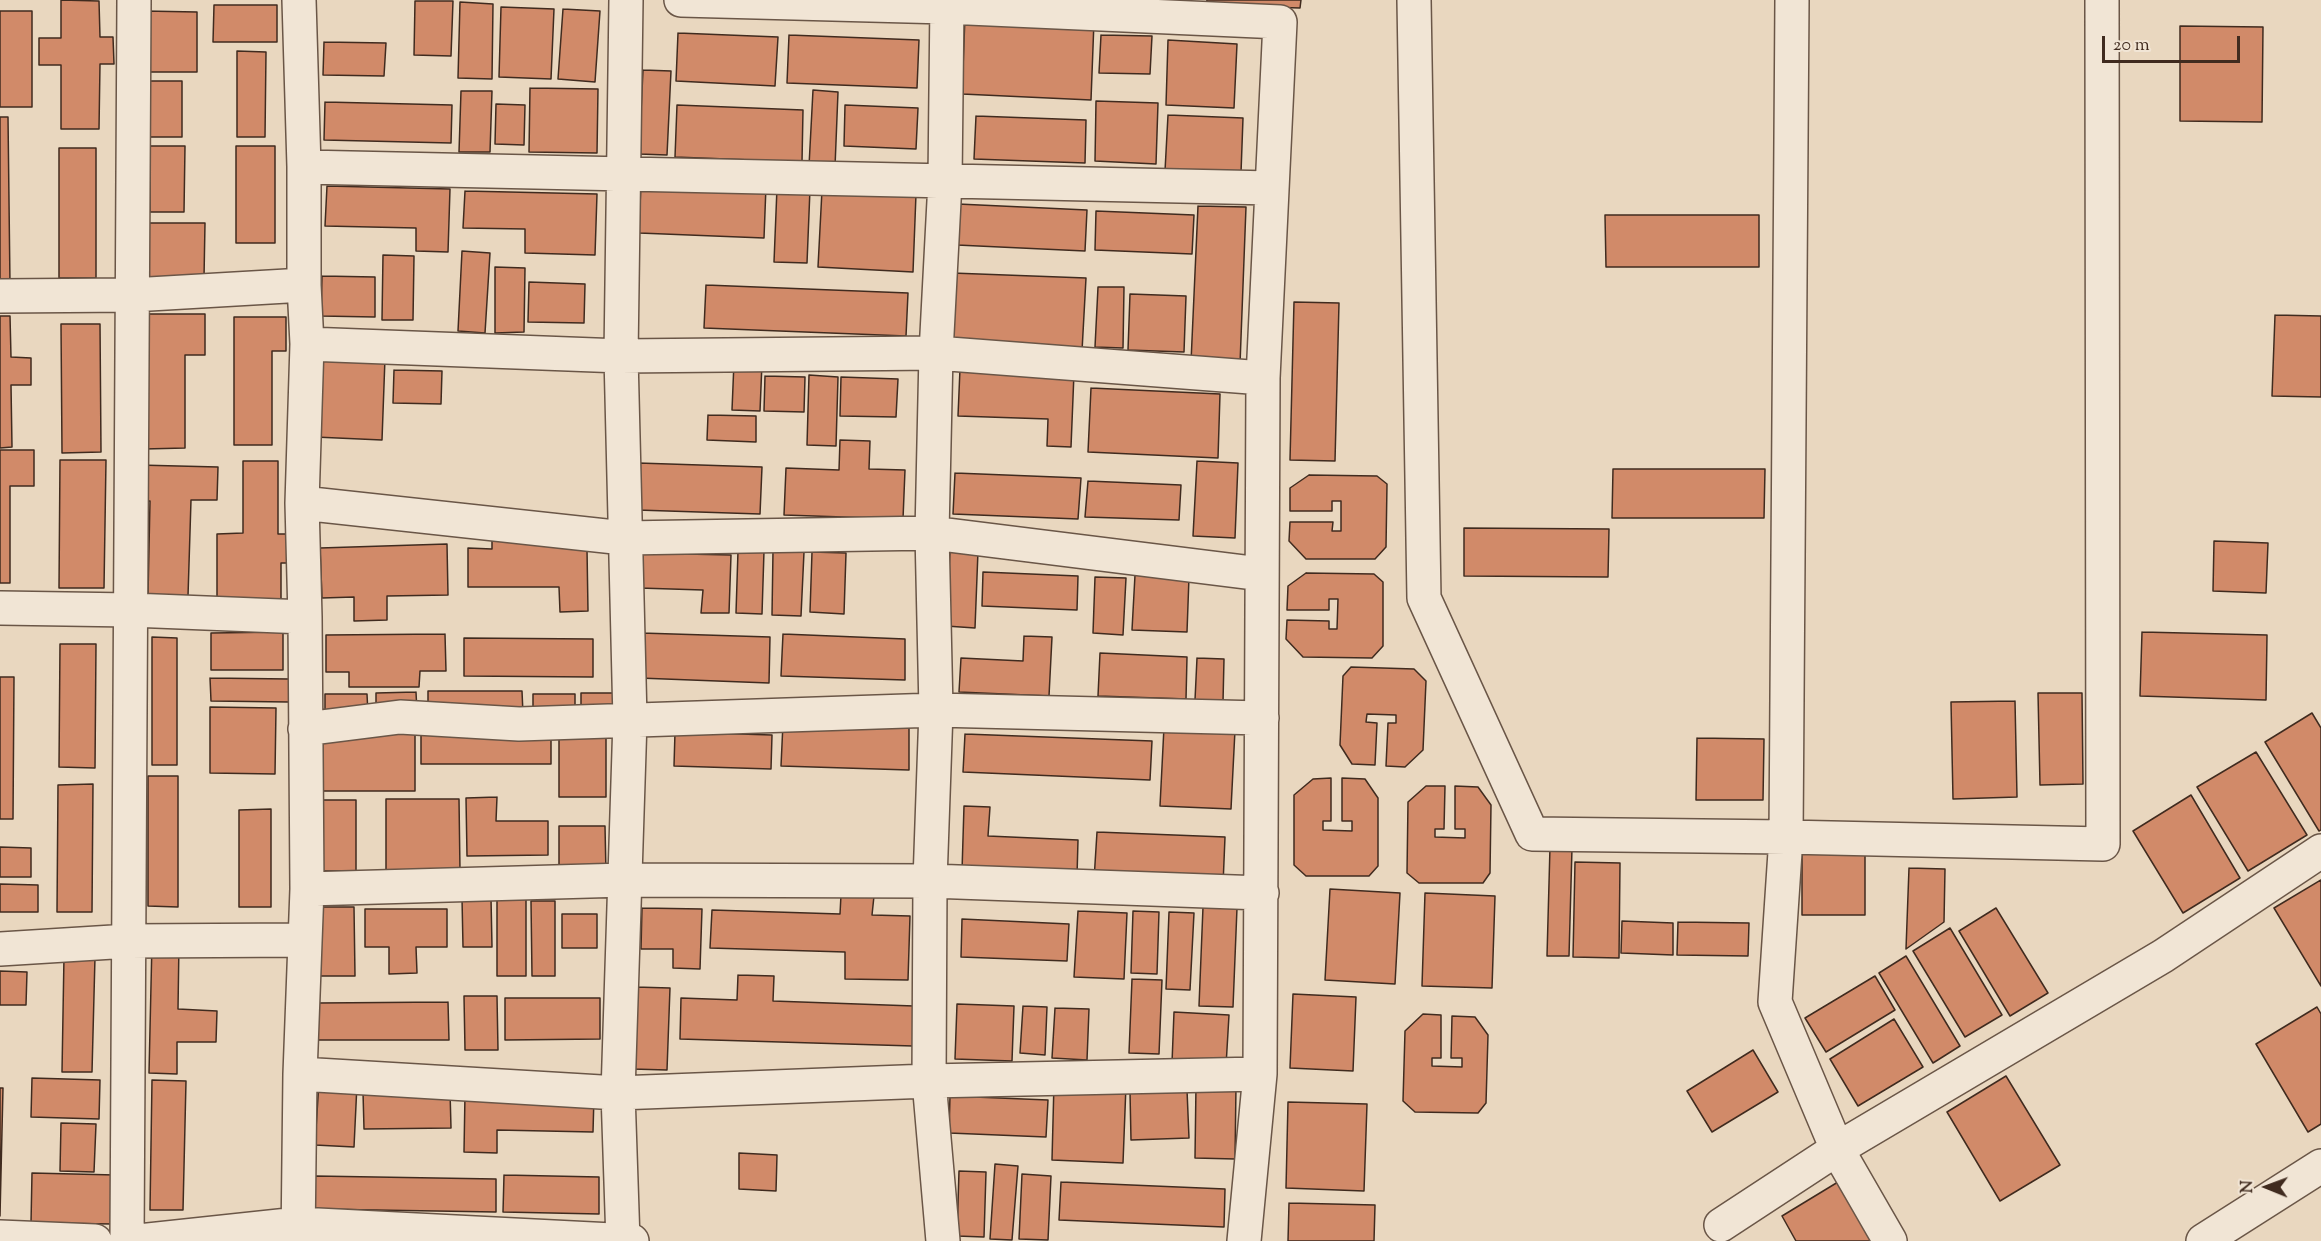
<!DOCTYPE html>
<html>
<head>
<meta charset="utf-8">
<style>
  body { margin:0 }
  #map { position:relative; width:2321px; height:1241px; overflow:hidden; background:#e9d7bf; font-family:"Sorts Mill Goudy",serif }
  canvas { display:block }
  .north { position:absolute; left:2237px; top:1157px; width:60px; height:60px; -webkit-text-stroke:4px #f1e5d5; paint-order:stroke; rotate:271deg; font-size:16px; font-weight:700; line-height:24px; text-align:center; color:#402b1f }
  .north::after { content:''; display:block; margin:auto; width:21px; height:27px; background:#402b1f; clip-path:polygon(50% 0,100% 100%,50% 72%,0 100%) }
  .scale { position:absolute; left:2102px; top:36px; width:138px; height:27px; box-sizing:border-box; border:3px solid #402b1f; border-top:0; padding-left:8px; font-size:18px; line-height:21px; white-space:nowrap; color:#402b1f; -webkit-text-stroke:4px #f1e5d5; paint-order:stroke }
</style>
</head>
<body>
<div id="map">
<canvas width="2321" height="1241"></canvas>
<div class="north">N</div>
<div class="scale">20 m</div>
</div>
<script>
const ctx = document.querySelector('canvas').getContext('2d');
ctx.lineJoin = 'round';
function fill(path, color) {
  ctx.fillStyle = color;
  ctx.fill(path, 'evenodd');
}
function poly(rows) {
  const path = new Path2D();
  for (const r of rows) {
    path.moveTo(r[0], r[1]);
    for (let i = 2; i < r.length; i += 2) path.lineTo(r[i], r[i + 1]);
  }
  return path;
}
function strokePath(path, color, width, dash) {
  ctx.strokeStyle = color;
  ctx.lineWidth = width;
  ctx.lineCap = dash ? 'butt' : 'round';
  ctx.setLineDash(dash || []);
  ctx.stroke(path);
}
const building = poly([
  [61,0,99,1,100,37,113,37,114,64,100,64,99,129,61,129,61,65,39,65,39,38,61,38,61,0],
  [1207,0,1301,0,1300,8,1206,5,1207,0],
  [415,1,453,1,451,56,414,55,415,1],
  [460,2,493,4,492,79,458,78,460,2],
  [214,5,277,5,277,42,213,42,214,5],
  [501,7,554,9,551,79,499,77,501,7],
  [563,9,600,11,595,82,558,79,563,9],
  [0,11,32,11,32,107,0,107,0,11],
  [144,11,197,12,197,72,145,72,144,11],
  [965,16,1094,21,1091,100,962,94,965,16],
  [2180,26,2263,27,2262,122,2180,121,2180,26],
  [678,33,778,37,775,86,676,81,678,33],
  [789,35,919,40,917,88,787,83,789,35],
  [1101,35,1152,36,1150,74,1099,73,1101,35],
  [1168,40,1237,44,1234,108,1166,105,1168,40],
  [324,42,386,43,384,76,323,75,324,42],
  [237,51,266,52,265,137,237,137,237,51],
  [643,70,671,71,667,155,639,154,643,70],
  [148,81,182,81,182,137,148,137,148,81],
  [530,88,598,89,597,153,529,152,530,88],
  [813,90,838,92,835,167,809,166,813,90],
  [461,91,492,91,490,152,459,152,461,91],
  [1096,101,1158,103,1156,164,1095,161,1096,101],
  [325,102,452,105,451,143,324,140,325,102],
  [496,104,525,105,524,145,495,144,496,104],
  [677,105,803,110,802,162,675,157,677,105],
  [845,105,918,108,916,149,844,146,845,105],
  [1168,115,1243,118,1241,173,1165,171,1168,115],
  [976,116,1086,120,1085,163,974,159,976,116],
  [0,117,8,117,10,285,0,285,0,117],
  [150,146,185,146,184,212,150,212,150,146],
  [236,146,275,146,275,243,236,243,236,146],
  [59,148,96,148,96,278,59,278,59,148],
  [641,181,766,186,764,238,639,233,641,181],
  [327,186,450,189,448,252,416,251,416,228,325,226,327,186],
  [777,188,810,189,807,263,774,262,777,188],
  [822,190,916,194,913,272,818,267,822,190],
  [465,191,597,194,595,255,525,253,525,229,463,228,465,191],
  [958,204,1087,210,1085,251,957,245,958,204],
  [1198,206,1246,207,1240,364,1191,362,1198,206],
  [1096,211,1194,215,1192,254,1095,250,1096,211],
  [1605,215,1759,215,1759,267,1606,267,1605,215],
  [147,223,205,223,204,278,148,278,147,223],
  [462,251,490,253,485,333,458,331,462,251],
  [383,255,414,256,413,320,382,320,383,255],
  [495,267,525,268,524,332,495,333,495,267],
  [952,273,1086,278,1082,351,949,346,952,273],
  [322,276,375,277,375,317,321,316,322,276],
  [529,282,585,284,584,323,528,322,529,282],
  [706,285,908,293,906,336,704,328,706,285],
  [1098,287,1124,287,1123,348,1095,347,1098,287],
  [1130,294,1186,296,1184,352,1128,350,1130,294],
  [1294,302,1339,303,1335,461,1290,460,1294,302],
  [143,314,205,314,205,355,185,355,185,448,144,449,143,314],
  [2275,315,2321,316,2321,397,2272,396,2275,315],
  [0,316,10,316,11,357,31,358,31,385,11,385,12,447,0,448,0,316],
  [234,317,286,317,286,351,272,351,272,445,234,445,234,317],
  [61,324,100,324,101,452,62,453,61,324],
  [318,355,385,358,382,440,315,437,318,355],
  [734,362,762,363,760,411,732,410,734,362],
  [960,369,1074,373,1071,447,1047,446,1048,419,958,416,960,369],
  [394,370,442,371,441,404,393,403,394,370],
  [809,375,838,377,836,446,807,445,809,375],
  [765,376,805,377,804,412,764,411,765,376],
  [841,377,898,379,896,417,840,416,841,377],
  [1091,388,1220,394,1218,458,1088,452,1091,388],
  [708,415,756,416,756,442,707,440,708,415],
  [840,440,870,441,869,469,905,470,903,519,784,515,786,468,839,470,840,440],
  [0,450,34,450,34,486,10,486,10,583,0,583,0,450],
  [60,460,106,460,104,588,59,588,60,460],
  [243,461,278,461,278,534,293,534,293,563,281,563,281,602,217,601,217,534,243,533,243,461],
  [1197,461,1238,463,1235,538,1193,536,1197,461],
  [638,463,762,467,760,514,637,510,638,463],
  [138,465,218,467,217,500,191,500,188,596,148,595,150,501,137,501,138,465],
  [1613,469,1765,469,1764,518,1612,518,1613,469],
  [955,473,1081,478,1078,519,953,514,955,473],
  [1309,475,1377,476,1387,484,1386,547,1375,559,1306,559,1289,541,1290,522,1333,522,1332,531,1341,531,1341,501,1332,501,1332,511,1290,511,1290,488,1309,475],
  [1088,481,1181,485,1179,520,1085,517,1088,481],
  [1464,528,1609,529,1608,577,1464,576,1464,528],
  [560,535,560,548,587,549,588,611,560,612,559,587,468,587,468,548,492,549,492,536,560,535],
  [2214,541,2268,543,2266,593,2213,591,2214,541],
  [447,544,448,595,387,596,387,620,354,621,354,597,322,598,320,548,447,544],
  [950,550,978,551,975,628,946,626,950,550],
  [738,551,764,551,762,614,736,613,738,551],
  [773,551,804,552,801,616,772,615,773,551],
  [812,552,846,553,844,614,810,612,812,552],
  [640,553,731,555,729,613,701,613,703,590,639,588,640,553],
  [983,572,1078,576,1077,610,982,606,983,572],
  [1306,573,1374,574,1383,582,1383,646,1372,658,1303,657,1286,639,1287,620,1329,621,1329,629,1337,629,1338,599,1329,599,1329,610,1287,610,1288,586,1306,573],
  [1135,575,1189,577,1187,632,1132,630,1135,575],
  [1095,577,1126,578,1123,635,1093,633,1095,577],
  [283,632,283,670,211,670,211,633,283,632],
  [2142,632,2267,635,2266,700,2140,696,2142,632],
  [641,633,770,637,769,683,639,678,641,633],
  [445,634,446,671,420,671,419,687,349,687,349,672,326,672,326,635,445,634],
  [783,634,905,639,905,680,781,676,783,634],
  [1024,636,1052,637,1049,696,959,692,961,658,1023,661,1024,636],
  [152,637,177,638,177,765,152,765,152,637],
  [464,638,593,639,593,677,464,676,464,638],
  [60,644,96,644,95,768,59,767,60,644],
  [1100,653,1187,657,1186,699,1098,696,1100,653],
  [1197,658,1224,659,1223,702,1195,700,1197,658],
  [1351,667,1414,669,1426,681,1423,750,1405,767,1386,766,1388,723,1396,723,1396,715,1367,714,1366,722,1377,723,1375,765,1352,764,1340,745,1343,676,1351,667],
  [0,677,14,677,13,819,0,819,0,677],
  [210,678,289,679,289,702,211,701,210,678],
  [428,691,522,691,523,714,428,715,428,691],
  [416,692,417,712,376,712,376,693,416,692],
  [581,693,628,693,627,715,581,714,581,693],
  [2038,693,2082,693,2083,784,2040,785,2038,693],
  [325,694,367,694,368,714,325,715,325,694],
  [533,694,575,694,575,714,533,715,533,694],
  [2015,701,2017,797,1953,799,1951,702,2015,701],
  [210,707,276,708,275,774,210,773,210,707],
  [2312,713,2321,728,2321,830,2319,831,2265,742,2312,713],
  [783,723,909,727,909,770,781,766,783,723],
  [1164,727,1235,730,1231,809,1160,806,1164,727],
  [320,730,415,730,415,791,321,791,320,730],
  [551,730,551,764,421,764,421,731,551,730],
  [606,730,606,797,559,797,559,731,606,730],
  [675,732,772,735,771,769,674,766,675,732],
  [965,734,1152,741,1150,780,963,772,965,734],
  [1697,738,1764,739,1763,800,1696,800,1697,738],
  [2256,752,2307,835,2248,871,2197,787,2256,752],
  [148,776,178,776,178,907,148,906,148,776],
  [1331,778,1331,821,1323,821,1323,830,1352,831,1352,821,1342,821,1342,778,1365,779,1378,798,1378,866,1369,876,1306,876,1294,865,1294,795,1313,779,1331,778],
  [93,784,92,912,57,912,58,785,93,784],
  [1426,786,1445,786,1444,829,1435,829,1435,837,1465,838,1465,829,1455,829,1455,786,1478,787,1491,805,1490,873,1483,883,1419,883,1407,873,1408,802,1426,786],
  [2191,795,2240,878,2183,913,2133,831,2191,795],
  [497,797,496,821,548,821,548,855,467,856,466,798,497,797],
  [386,799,459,799,460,871,386,872,386,799],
  [320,800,356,800,356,871,320,871,320,800],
  [964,806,990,807,988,836,1078,840,1077,876,962,871,964,806],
  [271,809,271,907,239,907,239,810,271,809],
  [559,826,605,826,606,874,559,875,559,826],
  [1097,832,1225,837,1223,885,1094,880,1097,832],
  [0,847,31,848,31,877,0,877,0,847],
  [1550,847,1572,848,1569,956,1547,956,1550,847],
  [1802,850,1865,850,1865,915,1802,915,1802,850],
  [1575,862,1620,863,1619,958,1573,957,1575,862],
  [1909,868,1945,869,1944,922,1906,949,1909,868],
  [2321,880,2321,986,2274,908,2321,880],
  [0,884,38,885,38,912,0,912,0,884],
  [1330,889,1400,893,1395,984,1325,980,1330,889],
  [1425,893,1495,896,1492,988,1422,986,1425,893],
  [841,895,874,896,872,915,910,916,908,980,845,979,845,952,710,948,712,910,840,914,841,895],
  [526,897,526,976,497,976,497,898,526,897],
  [462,898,491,898,492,947,463,947,462,898],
  [531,901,555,901,555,976,532,976,531,901],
  [318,907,354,907,355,976,318,976,318,907],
  [1203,907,1237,908,1233,1007,1199,1006,1203,907],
  [642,908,702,909,700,969,673,968,673,949,641,949,642,908],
  [1996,908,2048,993,2010,1016,1959,931,1996,908],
  [365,909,447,909,447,947,416,947,417,973,389,974,389,947,365,947,365,909],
  [1078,911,1127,913,1124,979,1074,977,1078,911],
  [1133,911,1159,912,1157,974,1131,973,1133,911],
  [1169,912,1194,913,1190,990,1166,989,1169,912],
  [562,914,597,914,597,948,562,948,562,914],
  [962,919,1069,924,1067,961,961,957,962,919],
  [1622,921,1673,923,1673,955,1621,953,1622,921],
  [1678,922,1749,923,1748,956,1677,955,1678,922],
  [1950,928,2002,1015,1965,1037,1913,951,1950,928],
  [152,942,179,943,178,1009,217,1011,216,1042,177,1042,177,1074,149,1073,152,942],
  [64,956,95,957,92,1072,62,1072,64,956],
  [1906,956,1960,1046,1933,1063,1879,973,1906,956],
  [0,971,27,972,26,1005,0,1005,0,971],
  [738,975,774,976,773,1001,914,1006,913,1046,680,1039,681,998,737,1000,738,975],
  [1875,976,1895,1010,1826,1052,1805,1018,1875,976],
  [1132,979,1162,980,1159,1054,1129,1053,1132,979],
  [635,987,670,988,667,1070,632,1069,635,987],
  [1293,994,1356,997,1353,1071,1290,1068,1293,994],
  [464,996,497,996,498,1050,465,1050,464,996],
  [505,998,600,998,600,1039,505,1040,505,998],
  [448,1002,449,1040,318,1040,318,1003,448,1002],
  [957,1004,1014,1006,1012,1061,955,1059,957,1004],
  [1023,1006,1047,1007,1045,1055,1020,1053,1023,1006],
  [2317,1007,2321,1014,2321,1124,2308,1132,2256,1044,2317,1007],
  [1055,1008,1089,1009,1087,1060,1052,1058,1055,1008],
  [1174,1012,1229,1015,1226,1066,1172,1063,1174,1012],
  [1423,1014,1441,1015,1441,1058,1432,1058,1432,1066,1462,1067,1462,1058,1451,1058,1452,1016,1475,1017,1488,1035,1486,1103,1478,1113,1415,1112,1403,1101,1405,1031,1423,1014],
  [1894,1019,1923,1067,1858,1106,1830,1059,1894,1019],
  [1753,1050,1778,1092,1712,1132,1687,1091,1753,1050],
  [2006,1076,2060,1165,2000,1201,1947,1112,2006,1076],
  [32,1078,100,1080,99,1119,31,1117,32,1078],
  [152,1080,186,1081,183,1210,150,1210,152,1080],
  [319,1081,357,1084,354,1147,315,1145,319,1081],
  [1054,1083,1126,1085,1123,1163,1052,1160,1054,1083],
  [1196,1085,1236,1086,1235,1159,1195,1158,1196,1085],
  [0,1088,3,1088,0,1216,0,1088],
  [1187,1090,1189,1138,1131,1140,1130,1092,1187,1090],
  [450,1091,451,1128,364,1129,363,1092,450,1091],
  [465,1094,594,1096,593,1132,497,1130,497,1153,464,1152,465,1094],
  [950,1096,1048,1100,1046,1137,949,1133,950,1096],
  [1288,1102,1367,1104,1364,1191,1286,1188,1288,1102],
  [61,1123,96,1124,94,1172,60,1171,61,1123],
  [739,1153,777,1155,776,1191,739,1189,739,1153],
  [995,1164,1018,1166,1012,1240,990,1239,995,1164],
  [959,1171,986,1172,984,1237,957,1236,959,1171],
  [32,1173,115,1175,114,1224,31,1223,32,1173],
  [1022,1174,1051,1176,1048,1240,1019,1239,1022,1174],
  [504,1175,599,1177,599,1214,503,1212,504,1175],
  [315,1176,496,1179,496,1212,315,1209,315,1176],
  [1061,1182,1225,1189,1224,1227,1059,1220,1061,1182],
  [1838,1182,1874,1241,1796,1241,1782,1216,1838,1182],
  [1289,1203,1375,1205,1374,1241,1288,1241,1289,1203]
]);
const minor = poly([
  [681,0,946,7,1280,22,1263,378,1260,1074,1244,1241],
  [1414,0,1424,598,1532,834,1786,837,2103,844,2102,0],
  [1792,0,1786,837,1775,1002,1837,1149,1890,1241],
  [304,167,1272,188],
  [0,296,132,295,304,285],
  [307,344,621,356,936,353,1263,378],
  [302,503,624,538,932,533,1261,574],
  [0,608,131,610,305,617],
  [305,729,400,717,519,724,936,710,1262,718],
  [307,889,625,880,930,881,1262,893],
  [0,949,129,941,304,940],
  [300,1074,618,1093,929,1081,1260,1074],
  [1721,1225,1837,1149,2163,956,2321,851],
  [0,1237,95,1241],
  [127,1241,134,0],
  [139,1241,298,1224,632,1241],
  [298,1241,300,1074,307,889,305,617,302,503,307,344,304,285,304,167,299,0],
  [623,1241,618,1093,630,720,621,356,626,0],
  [943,1241,929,1081,930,881,936,710,932,533,936,353,945,182,947,0],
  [2203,1241,2321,1166]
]);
fill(building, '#d18a69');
strokePath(building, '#402b1f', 1.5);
strokePath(minor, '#6a5647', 36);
strokePath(minor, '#f1e5d5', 33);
</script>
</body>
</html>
